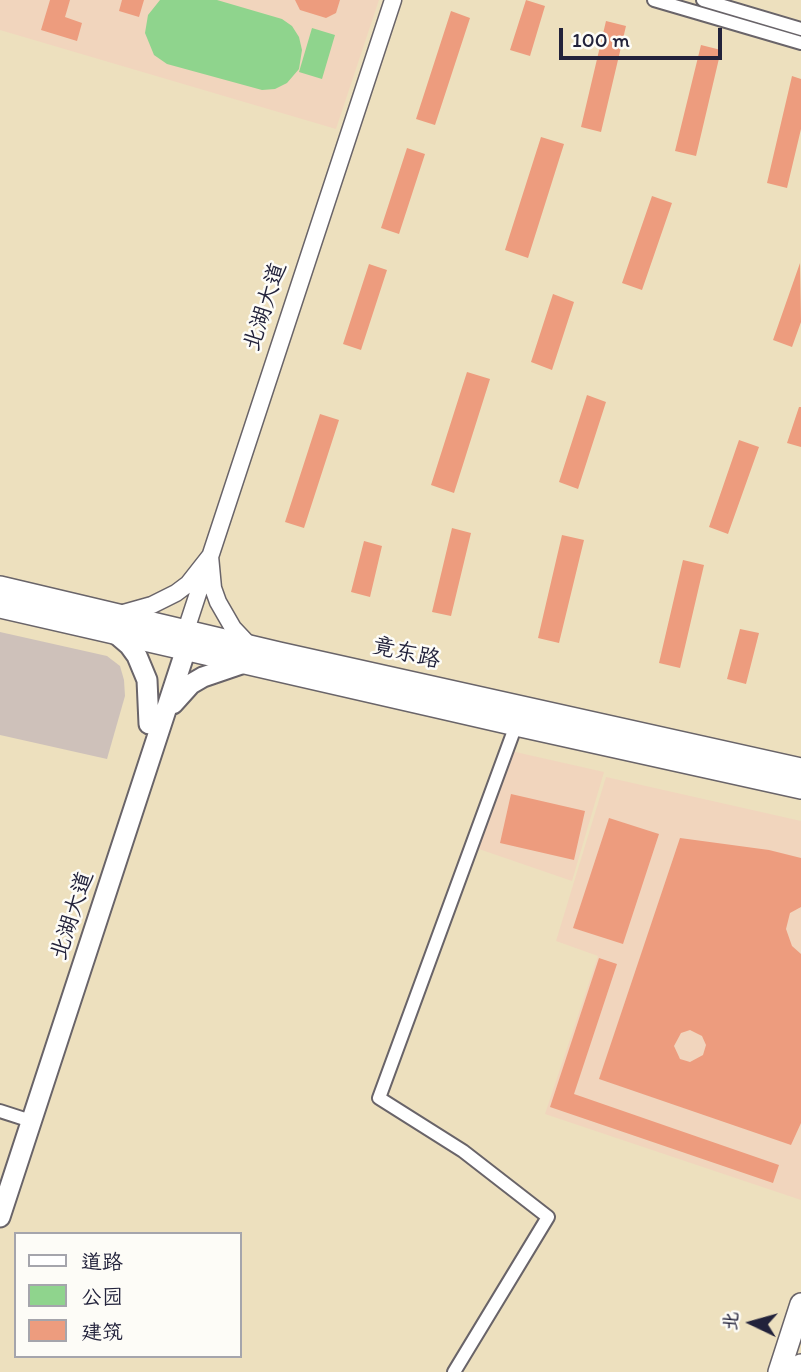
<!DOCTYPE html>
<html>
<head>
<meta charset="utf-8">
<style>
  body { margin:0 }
  #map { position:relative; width:801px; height:1372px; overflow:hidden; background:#ede0be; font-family:Itim,"LXGW WenKai TC",sans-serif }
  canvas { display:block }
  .legend { position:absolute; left:14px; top:1232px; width:228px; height:126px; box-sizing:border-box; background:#fdfcf7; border:2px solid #a5a5ac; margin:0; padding:9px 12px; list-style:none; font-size:21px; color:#22223b }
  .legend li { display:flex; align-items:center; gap:14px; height:35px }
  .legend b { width:35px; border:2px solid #a5a5ac }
  .north { position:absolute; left:717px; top:1288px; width:70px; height:70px; -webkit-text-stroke:5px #fdfcf7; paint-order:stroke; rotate:275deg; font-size:19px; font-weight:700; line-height:28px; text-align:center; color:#22223b }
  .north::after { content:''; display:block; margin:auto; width:24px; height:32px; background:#22223b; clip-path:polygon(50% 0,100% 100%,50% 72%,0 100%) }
  .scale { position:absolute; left:559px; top:28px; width:163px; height:32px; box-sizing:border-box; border:4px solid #22223b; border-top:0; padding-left:9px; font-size:21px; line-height:24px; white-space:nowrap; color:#22223b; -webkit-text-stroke:5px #fdfcf7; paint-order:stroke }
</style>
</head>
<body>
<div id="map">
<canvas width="801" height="1372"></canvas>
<ul class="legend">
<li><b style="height:9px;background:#fff"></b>道路</li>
<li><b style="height:19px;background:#8fd48d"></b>公园</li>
<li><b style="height:19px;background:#ed9c7e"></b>建筑</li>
</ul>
<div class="north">北</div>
<div class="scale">100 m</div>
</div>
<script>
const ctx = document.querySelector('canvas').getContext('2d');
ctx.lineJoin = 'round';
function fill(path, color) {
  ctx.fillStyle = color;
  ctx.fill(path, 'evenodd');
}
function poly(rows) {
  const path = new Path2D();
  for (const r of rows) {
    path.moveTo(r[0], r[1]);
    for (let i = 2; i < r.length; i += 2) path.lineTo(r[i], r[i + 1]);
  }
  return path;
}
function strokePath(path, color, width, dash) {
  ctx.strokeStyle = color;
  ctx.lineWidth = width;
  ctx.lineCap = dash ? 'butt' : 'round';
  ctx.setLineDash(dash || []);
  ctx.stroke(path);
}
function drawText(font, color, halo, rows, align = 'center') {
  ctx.font = font + ' Itim,"LXGW WenKai TC",sans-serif';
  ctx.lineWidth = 5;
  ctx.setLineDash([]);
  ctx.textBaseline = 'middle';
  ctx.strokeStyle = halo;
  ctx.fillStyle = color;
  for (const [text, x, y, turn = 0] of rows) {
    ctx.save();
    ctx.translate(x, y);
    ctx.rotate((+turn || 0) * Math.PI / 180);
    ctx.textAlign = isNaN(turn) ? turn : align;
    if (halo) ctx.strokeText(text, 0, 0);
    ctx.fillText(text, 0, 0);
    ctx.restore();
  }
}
const built = poly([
  [0,0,379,0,336,129,0,30],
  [511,751,604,772,572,881,476,848],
  [606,777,801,821,801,1200,545,1114,598,956,556,941]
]);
const industrial = poly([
  [0,632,107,656,120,666,124,680,125,696,107,759,0,735]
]);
const green = poly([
  [160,0,217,0,282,19,292,26,299,37,302,50,299,69,287,83,275,89,262,90,167,64,154,55,145,33,148,15],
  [312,28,335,35,322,79,299,72]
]);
const building = poly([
  [50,0,70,0,65,17,82,23,77,41,41,30],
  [122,0,144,0,139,17,119,11],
  [295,0,340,0,336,13,326,18,300,10],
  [526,0,545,6,530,56,510,50],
  [451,11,470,18,435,125,416,119],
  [606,21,626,26,601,132,581,127],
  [701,45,721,50,696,156,675,151],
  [792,76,801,79,801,129,787,188,767,183],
  [541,137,564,144,528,258,505,250],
  [407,148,425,154,399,234,381,228],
  [652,196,672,203,642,290,622,283],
  [800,263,801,322,792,347,773,340],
  [369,264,387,270,361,350,343,344],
  [553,294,574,302,552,370,531,362],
  [467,372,490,379,454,493,431,485],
  [587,395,606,402,578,489,559,482],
  [799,407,801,407,801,447,787,443],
  [320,414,339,420,304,528,285,522],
  [739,440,759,447,728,534,709,527],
  [452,528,471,533,451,616,432,612],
  [562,535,584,540,559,643,538,638],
  [364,541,382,546,370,597,351,592],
  [683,560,704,565,680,668,659,663],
  [740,629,759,633,746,684,727,679],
  [511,794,585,811,574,860,500,843],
  [609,818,659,834,623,944,573,928],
  [680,838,769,850,801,858,801,907,790,913,786,929,792,946,801,954,801,1123,791,1145,599,1079],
  [690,1030,702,1036,706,1045,703,1055,690,1062,680,1059,674,1046,681,1033],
  [599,958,617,964,574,1094,779,1165,773,1183,550,1107]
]);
const minor = poly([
  [654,0,801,43],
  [703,0,801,29],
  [0,1111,31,1121],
  [454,1372,548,1217,463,1151,379,1098,516,725]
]);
const tertiary = poly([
  [120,614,152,605,176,593,188,584,210,556,213,588,218,602,233,628,249,645],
  [186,630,393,0]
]);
const secondary = poly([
  [115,633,129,645,137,656,147,680,149,724],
  [173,704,191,684,203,677,244,663],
  [0,1217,186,649,186,634]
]);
const primary = poly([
  [0,587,279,653,801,769],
  [0,607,516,725,801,788],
  [779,1372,801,1304],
  [799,1372,801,1365]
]);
const streetNames = [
  ["北湖大道",266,307,-72],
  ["竟东路",406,654,13],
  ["北湖大道",73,916,-72]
];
fill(built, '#f1d5bd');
fill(industrial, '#cec1ba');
fill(green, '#8fd48d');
fill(building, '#ed9c7e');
strokePath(minor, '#696469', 16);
strokePath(tertiary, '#696469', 19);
strokePath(secondary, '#696469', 23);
strokePath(primary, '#696469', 24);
strokePath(minor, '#fff', 12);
strokePath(tertiary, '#fff', 16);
strokePath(secondary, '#fff', 19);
strokePath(primary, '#fff', 21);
drawText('23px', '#22223b', '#fdfcf7', streetNames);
</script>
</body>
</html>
